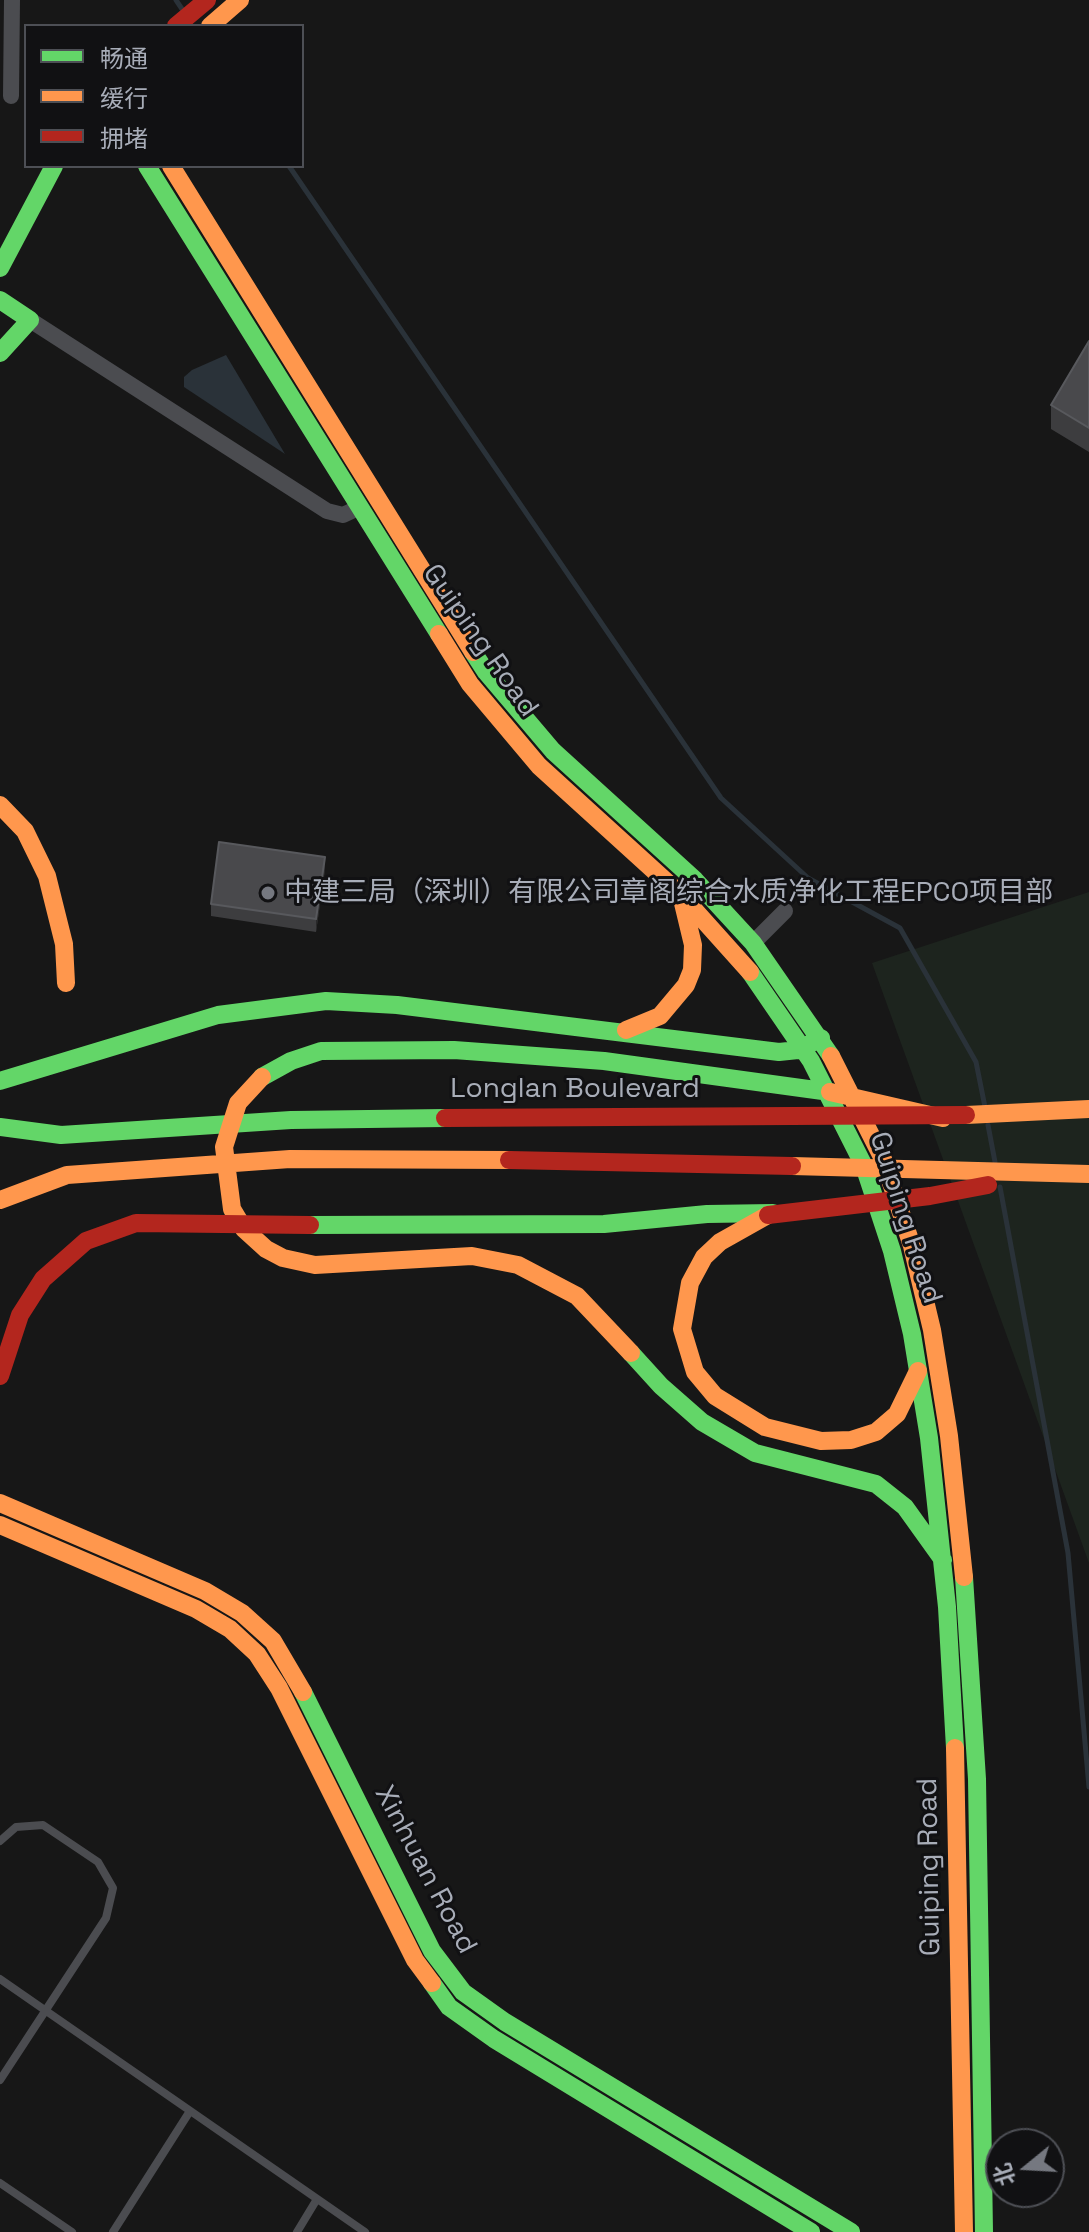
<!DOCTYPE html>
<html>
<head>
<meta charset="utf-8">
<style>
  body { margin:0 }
  #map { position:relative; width:1089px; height:2232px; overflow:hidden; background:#171717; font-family:"Space Grotesk","Noto Sans SC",sans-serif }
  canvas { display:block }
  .legend { position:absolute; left:24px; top:24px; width:280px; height:144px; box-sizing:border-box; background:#111113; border:2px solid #4d4f55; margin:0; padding:10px 14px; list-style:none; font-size:24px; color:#a8adb8 }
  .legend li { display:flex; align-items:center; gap:16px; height:40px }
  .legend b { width:40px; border:2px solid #4d4f55 }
  .north { position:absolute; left:985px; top:2128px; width:80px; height:80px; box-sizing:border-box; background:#111113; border:2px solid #4d4f55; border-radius:50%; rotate:252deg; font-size:22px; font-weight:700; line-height:32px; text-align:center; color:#a8adb8 }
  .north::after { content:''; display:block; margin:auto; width:28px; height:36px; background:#757880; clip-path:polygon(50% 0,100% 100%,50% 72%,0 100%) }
</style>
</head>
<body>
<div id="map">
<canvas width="1089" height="2232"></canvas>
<ul class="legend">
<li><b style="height:10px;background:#63d668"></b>畅通</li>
<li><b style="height:10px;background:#ff974d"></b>缓行</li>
<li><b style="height:10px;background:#b3261e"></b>拥堵</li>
</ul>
<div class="north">北</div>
</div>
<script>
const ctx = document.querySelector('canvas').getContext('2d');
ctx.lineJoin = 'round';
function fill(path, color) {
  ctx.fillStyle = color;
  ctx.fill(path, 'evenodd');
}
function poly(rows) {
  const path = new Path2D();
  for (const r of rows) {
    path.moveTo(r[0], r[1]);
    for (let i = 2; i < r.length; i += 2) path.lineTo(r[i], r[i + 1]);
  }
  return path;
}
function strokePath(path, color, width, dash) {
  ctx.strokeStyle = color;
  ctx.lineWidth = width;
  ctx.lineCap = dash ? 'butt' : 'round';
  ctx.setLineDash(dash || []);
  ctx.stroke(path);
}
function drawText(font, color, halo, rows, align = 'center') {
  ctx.font = font + ' "Space Grotesk","Noto Sans SC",sans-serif';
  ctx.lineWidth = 6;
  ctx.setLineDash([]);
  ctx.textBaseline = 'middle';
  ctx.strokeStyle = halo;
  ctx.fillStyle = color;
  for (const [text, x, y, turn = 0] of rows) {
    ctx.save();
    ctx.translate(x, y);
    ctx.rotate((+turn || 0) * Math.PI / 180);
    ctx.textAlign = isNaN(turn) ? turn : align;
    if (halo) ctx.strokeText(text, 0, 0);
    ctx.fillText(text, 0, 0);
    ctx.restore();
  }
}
const green = poly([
  [1089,892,1089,1563,872,963]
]);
const water = poly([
  [226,355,285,454,184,387,184,377,192,370]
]);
const stream = poly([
  [176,0,184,12],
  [289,166,721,798,808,878,900,928,976,1062,985,1107],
  [988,1125,995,1162],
  [1000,1187,1068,1553,1089,1787]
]);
const lane = poly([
  [0,1841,16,1827,43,1825,98,1862,113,1888,106,1918,0,2080],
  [0,1979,365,2232],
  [0,2183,72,2232],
  [113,2232,190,2111],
  [297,2232,317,2199]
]);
const street = poly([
  [11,96,12,0],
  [30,320,327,511,343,515,358,508],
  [753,943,785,911]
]);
const fast = poly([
  [147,166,439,634],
  [0,268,54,166],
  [0,300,30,320,0,353],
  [473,652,486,672,553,751,695,880,753,943,831,1056],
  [750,972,811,1061,864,1166,892,1251,912,1334,929,1438,947,1607,955,1748],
  [262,1077,291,1061,321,1051,454,1050,604,1061,830,1092],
  [0,1081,218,1015,326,1001,397,1005,779,1052,798,1050,821,1038],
  [0,1127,61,1135,291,1120,445,1118],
  [310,1225,604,1224,707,1214,773,1213],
  [631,1353,661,1386,702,1422,755,1453,876,1484,905,1507,943,1560],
  [964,1577,977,1779,984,2232],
  [303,1692,432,1951,463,1992,505,2022,851,2232],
  [432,1983,449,2007,494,2039,811,2232]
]);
const slow = poly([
  [210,26,240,0],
  [171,166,473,652],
  [439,634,470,684,539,766,681,895,750,972],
  [0,805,25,831,47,876,64,944,66,983],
  [626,1030,660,1016,686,985,692,970,693,945,681,895],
  [831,1056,883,1159,912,1246,932,1330,949,1436,964,1577],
  [262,1077,238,1103,224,1147,232,1209,244,1229,266,1249,283,1258,315,1265,472,1256,518,1265,577,1296,631,1353],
  [830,1092,943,1118],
  [966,1115,1089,1109],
  [792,1166,1089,1174],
  [0,1200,67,1175,290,1159,509,1160],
  [768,1215,720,1242,704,1257,690,1283,682,1329,695,1372,715,1396,765,1427,821,1441,851,1440,876,1432,897,1414,918,1371],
  [0,1503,205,1591,242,1613,273,1641,303,1692],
  [0,1525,196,1609,230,1629,257,1654,279,1688,415,1960,432,1983],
  [955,1748,964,2232]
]);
const jam = poly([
  [176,26,207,0],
  [445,1118,966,1115],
  [509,1160,792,1166],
  [768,1215,930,1196,988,1185],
  [0,1376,20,1315,43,1279,86,1241,136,1223,310,1225]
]);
const wall = poly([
  [1089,341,1089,452,1051,429,1051,405],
  [325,869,316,932,211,916,211,904]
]);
const shadedWall = poly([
  [325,857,325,869,316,932,316,919]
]);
const building = poly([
  [1089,341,1089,428,1051,405,1089,341],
  [219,842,325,857,316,919,211,904,219,842]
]);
const markers = [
  [268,893,8,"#757880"]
];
const streetNames = [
  ["Guiping Road",480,641,55],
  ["Longlan Boulevard",575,1089],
  ["Guiping Road",905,1218,72],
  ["Guiping Road",930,1867,-91],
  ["Xinhuan Road",425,1870,62]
];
const poiNames = [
  ["中建三局（深圳）有限公司章阁综合水质净化工程EPCO项目部",284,893]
];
fill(green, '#1d241e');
fill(water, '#2a3239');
strokePath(stream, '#2a3239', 5);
strokePath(lane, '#4b4c50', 8);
strokePath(street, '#4b4c50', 16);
strokePath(fast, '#63d668', 18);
strokePath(slow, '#ff974d', 18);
strokePath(jam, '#b3261e', 18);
fill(wall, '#3d3d3f');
fill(shadedWall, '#29292a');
fill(building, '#49494c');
strokePath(building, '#58595d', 2);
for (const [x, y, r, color] of markers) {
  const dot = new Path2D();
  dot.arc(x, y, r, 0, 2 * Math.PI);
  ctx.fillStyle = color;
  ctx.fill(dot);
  strokePath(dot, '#111113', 3);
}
drawText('28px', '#a8adb8', '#111113', streetNames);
drawText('28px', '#a8adb8', '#111113', poiNames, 'left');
</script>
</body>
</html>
